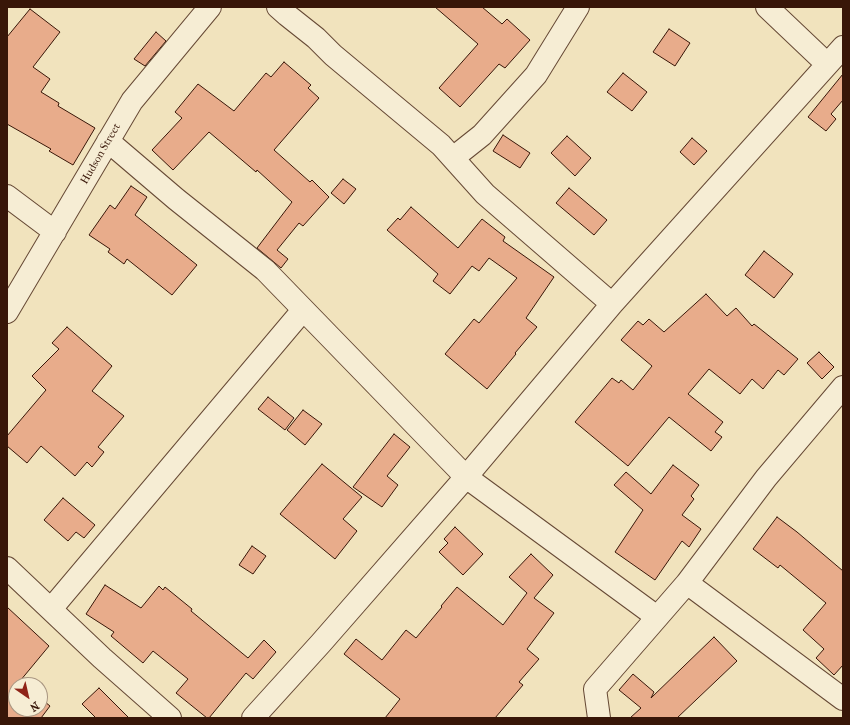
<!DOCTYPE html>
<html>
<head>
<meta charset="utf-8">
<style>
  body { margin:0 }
  #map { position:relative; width:850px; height:725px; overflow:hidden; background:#f1e3bd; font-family:"IM FELL French Canon",serif }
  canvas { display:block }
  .frame { position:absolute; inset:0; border:8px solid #381608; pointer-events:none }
  .north { position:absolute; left:8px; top:677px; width:40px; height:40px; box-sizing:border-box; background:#f6edd4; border:1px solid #aa9782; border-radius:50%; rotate:146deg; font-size:11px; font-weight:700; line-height:16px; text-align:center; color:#381608 }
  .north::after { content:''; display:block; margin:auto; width:14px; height:18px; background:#8f2418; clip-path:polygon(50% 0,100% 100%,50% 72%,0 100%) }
</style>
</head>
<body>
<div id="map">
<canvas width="850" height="725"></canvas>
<div class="frame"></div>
<div class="north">N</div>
</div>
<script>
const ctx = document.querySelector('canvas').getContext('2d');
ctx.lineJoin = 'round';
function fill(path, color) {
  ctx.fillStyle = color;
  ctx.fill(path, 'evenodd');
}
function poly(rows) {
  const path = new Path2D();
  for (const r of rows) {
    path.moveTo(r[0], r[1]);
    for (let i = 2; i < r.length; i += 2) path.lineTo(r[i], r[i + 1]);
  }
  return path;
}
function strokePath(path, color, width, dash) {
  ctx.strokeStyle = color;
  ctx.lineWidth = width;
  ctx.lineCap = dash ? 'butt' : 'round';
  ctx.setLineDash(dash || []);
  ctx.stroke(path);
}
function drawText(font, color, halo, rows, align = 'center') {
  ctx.font = font + ' "IM FELL French Canon",serif';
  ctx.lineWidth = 4;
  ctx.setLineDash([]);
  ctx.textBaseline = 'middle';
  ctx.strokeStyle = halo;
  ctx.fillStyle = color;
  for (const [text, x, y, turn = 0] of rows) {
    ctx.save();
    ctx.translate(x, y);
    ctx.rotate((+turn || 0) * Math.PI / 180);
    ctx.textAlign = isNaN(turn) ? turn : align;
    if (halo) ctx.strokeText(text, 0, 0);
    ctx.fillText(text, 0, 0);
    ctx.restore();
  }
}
const building = poly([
  [435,7,482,7,502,24,507,19,530,40,505,68,499,64,460,107,439,88,478,44,435,7],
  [30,9,60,32,33,67,50,79,41,92,59,103,58,106,95,128,73,165,49,151,51,149,7,124,7,37,30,9],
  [669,29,690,43,675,66,653,52,669,29],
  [156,32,166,41,145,66,134,59,156,32],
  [284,62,311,85,308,88,319,98,274,150,310,182,312,180,329,197,303,226,299,223,277,250,288,259,281,268,257,248,292,202,257,170,256,172,209,132,173,170,152,150,182,118,175,112,198,84,234,111,266,73,271,77,284,62],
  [623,73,647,92,632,111,607,92,623,73],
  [843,74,843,100,831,114,836,119,826,131,808,117,843,74],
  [503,135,530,153,520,168,493,151,503,135],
  [567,136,591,158,575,176,551,153,567,136],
  [692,138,707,151,694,165,680,152,692,138],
  [343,179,356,189,344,204,331,193,343,179],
  [131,186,147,197,135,215,197,265,172,295,127,259,124,264,108,252,110,249,89,235,110,205,115,209,131,186],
  [569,188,607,220,594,235,556,203,569,188],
  [411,207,458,248,482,219,505,237,503,241,554,277,526,318,537,327,515,353,516,354,487,389,445,354,474,319,479,323,517,278,489,258,479,271,472,266,450,294,433,281,438,274,387,230,398,218,400,220,411,207],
  [764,251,793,274,774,298,745,275,764,251],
  [706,294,727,316,736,308,752,326,754,324,798,359,784,375,778,370,763,389,752,379,740,394,709,369,688,394,723,422,715,432,722,437,711,451,669,417,628,466,575,422,612,378,619,383,621,380,633,390,652,366,621,340,638,321,643,325,649,319,664,332,706,294],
  [67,327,112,366,92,391,124,416,98,447,104,452,92,467,87,462,75,476,41,446,27,463,7,446,7,436,46,390,32,376,59,349,52,343,67,327],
  [819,352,834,367,822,379,807,363,819,352],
  [268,397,294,418,285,430,258,409,268,397],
  [303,410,322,424,305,445,287,430,303,410],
  [394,434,410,447,387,476,398,485,382,507,353,487,394,434],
  [322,464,362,497,343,519,357,531,335,559,280,514,322,464],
  [673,465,699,485,691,496,694,499,682,515,701,529,689,547,682,541,655,580,615,552,643,510,614,485,626,472,651,494,673,465],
  [63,498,95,525,84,538,76,532,68,541,44,520,63,498],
  [777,517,797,532,843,571,843,665,834,675,816,658,824,649,803,630,826,603,780,565,778,568,753,549,777,517],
  [455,527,483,554,463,575,439,552,448,543,444,539,455,527],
  [252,546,266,556,253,574,239,565,252,546],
  [531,554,553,575,534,598,554,613,527,649,539,659,519,682,523,685,495,718,385,718,400,699,344,654,356,639,382,660,406,630,416,638,442,607,441,606,457,587,503,625,527,593,509,577,531,554],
  [105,585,141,608,159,586,163,590,165,587,192,609,191,611,248,658,264,640,276,652,253,679,246,673,209,718,207,718,176,693,188,679,153,651,143,663,111,636,114,632,86,614,105,585],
  [7,607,49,646,20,681,24,685,16,685,16,709,40,709,40,698,50,706,41,718,7,718,7,607],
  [714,637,737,661,677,718,630,718,641,708,619,690,633,674,654,692,651,698,714,637],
  [99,688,129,718,96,718,82,704,99,688]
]);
const minor = poly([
  [278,7,287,15,316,38,333,55,441,145,485,194,612,304],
  [767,7,827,64],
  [108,141,176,199,265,270,466,477,657,617],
  [453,158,482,135,536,75,578,7],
  [7,196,55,232],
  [7,312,132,101,210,7],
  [7,568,102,658,170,718],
  [687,583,843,699],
  [51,609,303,310],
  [253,718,321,643,466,477,612,304,843,47],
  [599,718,595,689,687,583,766,478,843,387]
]);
const streetNames = [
  ["Hudson Street",101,154,-60]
];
fill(building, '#e8ac8b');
strokePath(building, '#381608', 1);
strokePath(minor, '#664935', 24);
strokePath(minor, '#f6edd4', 22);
drawText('11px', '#381608', '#f6edd4', streetNames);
</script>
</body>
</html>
